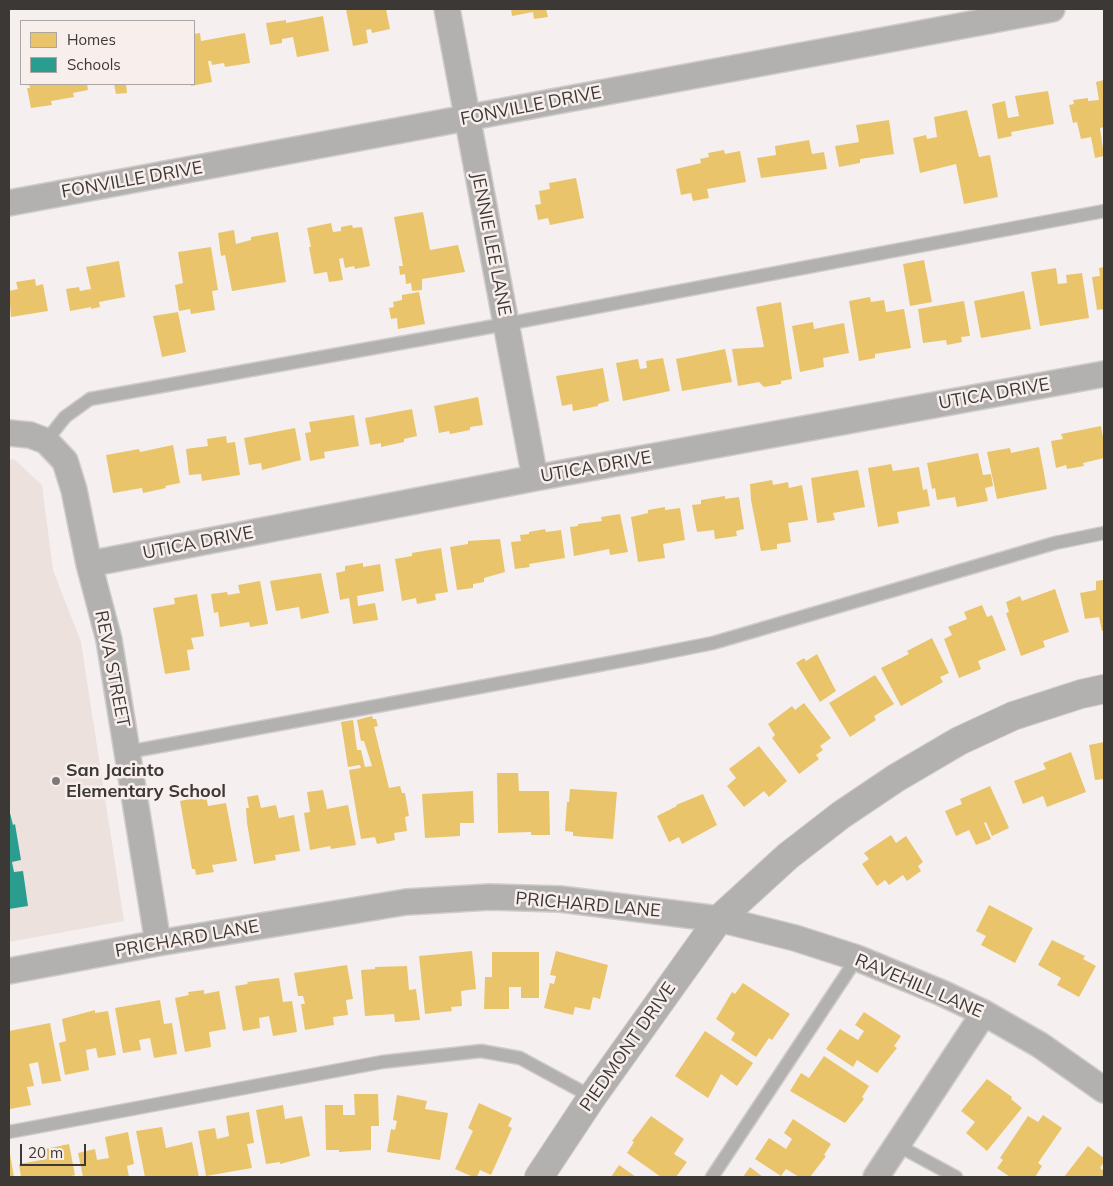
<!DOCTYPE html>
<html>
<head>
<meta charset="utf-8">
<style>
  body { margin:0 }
  #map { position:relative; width:1113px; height:1186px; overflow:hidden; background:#f5f0ef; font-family:Mulish,sans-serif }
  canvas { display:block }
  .frame { position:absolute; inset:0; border:10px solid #3b3836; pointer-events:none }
  .legend { position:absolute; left:20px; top:20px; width:175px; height:65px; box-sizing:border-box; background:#f8efec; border:1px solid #aca6a3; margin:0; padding:6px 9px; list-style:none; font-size:15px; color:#3b3836 }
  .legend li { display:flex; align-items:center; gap:10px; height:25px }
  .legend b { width:25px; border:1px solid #aca6a3 }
  .scale { position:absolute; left:20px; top:1144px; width:66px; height:22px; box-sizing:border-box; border:2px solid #3b3836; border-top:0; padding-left:6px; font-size:15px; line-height:18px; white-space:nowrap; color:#3b3836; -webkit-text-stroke:4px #f8efec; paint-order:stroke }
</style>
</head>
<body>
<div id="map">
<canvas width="1113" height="1186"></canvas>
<div class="frame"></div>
<ul class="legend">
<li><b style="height:14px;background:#e9c46a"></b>Homes</li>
<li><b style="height:14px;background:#2a9d8f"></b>Schools</li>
</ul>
<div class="scale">20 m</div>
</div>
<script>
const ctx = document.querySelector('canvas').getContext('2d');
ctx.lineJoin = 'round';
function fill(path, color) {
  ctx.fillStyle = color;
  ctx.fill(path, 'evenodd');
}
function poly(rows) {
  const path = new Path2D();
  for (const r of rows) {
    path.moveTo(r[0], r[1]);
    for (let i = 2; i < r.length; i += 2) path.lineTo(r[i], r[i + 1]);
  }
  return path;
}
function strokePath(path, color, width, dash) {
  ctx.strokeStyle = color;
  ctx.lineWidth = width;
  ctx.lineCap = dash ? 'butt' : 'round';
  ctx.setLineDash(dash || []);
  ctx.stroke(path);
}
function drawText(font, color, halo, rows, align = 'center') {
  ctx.font = font + ' Mulish,sans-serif';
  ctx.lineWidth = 5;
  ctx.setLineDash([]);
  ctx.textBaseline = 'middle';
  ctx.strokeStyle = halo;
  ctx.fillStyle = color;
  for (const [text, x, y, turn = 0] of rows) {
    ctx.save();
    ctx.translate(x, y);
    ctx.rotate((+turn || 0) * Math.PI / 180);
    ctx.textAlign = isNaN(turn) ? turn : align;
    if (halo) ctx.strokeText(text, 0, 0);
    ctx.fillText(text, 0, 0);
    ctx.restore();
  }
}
const built = poly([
  [14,459,42,485,53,570,81,642,124,921,9,942,9,460]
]);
const homes = poly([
  [346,9,386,9,390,29,372,33,371,29,366,30,368,43,353,46],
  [511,9,546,9,548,17,534,19,533,12,512,16],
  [323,16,329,51,297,57,293,37,282,39,282,43,270,45,266,23,286,20,286,23],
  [200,33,201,41,245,33,250,63,225,67,224,63,212,65,211,61,208,61,212,82,191,86,191,84,194,84,194,34],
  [1104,80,1104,127,1100,128,1104,156,1095,158,1091,137,1081,139,1077,122,1073,123,1069,105,1074,104,1073,100,1088,98,1088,101,1099,100,1096,82],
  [29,84,87,84,88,90,73,93,74,97,51,101,52,105,31,108,27,88,30,88],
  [114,84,126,84,127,93,116,94],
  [1048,91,1054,124,1011,132,1012,136,998,139,992,104,1005,101,1008,118,1019,116,1015,96],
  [967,110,979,157,990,155,998,197,964,204,956,164,920,173,913,138,926,135,927,139,937,137,934,117],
  [889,120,894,154,860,159,860,163,839,167,835,146,859,142,856,125],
  [809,140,812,154,824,152,827,169,761,178,757,158,776,155,775,146],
  [724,150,725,154,740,151,746,182,707,189,709,198,693,201,691,193,681,195,676,169,701,163,700,159,709,157,708,153],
  [576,178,584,218,550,225,548,218,538,220,535,205,541,204,539,191,550,189,549,183],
  [423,212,430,250,458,245,465,272,422,279,422,290,412,291,411,283,406,284,405,274,400,275,399,266,403,266,394,217],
  [331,223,333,232,341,231,341,227,352,225,353,228,362,227,370,266,355,269,354,266,345,268,343,258,339,259,343,280,329,282,327,272,314,274,309,247,311,247,307,228],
  [234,230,236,244,251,240,251,237,278,232,286,282,232,291,225,255,221,256,218,233],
  [211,247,218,290,212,291,215,310,191,314,190,309,179,311,175,285,183,283,178,252],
  [924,260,932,302,910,306,903,264],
  [119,261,125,297,99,302,100,307,91,309,91,307,70,311,66,289,79,287,80,291,91,289,86,267],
  [1104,267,1104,309,1097,310,1092,277,1100,276,1099,268],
  [1056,268,1058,284,1067,283,1066,275,1082,273,1089,318,1040,326,1031,272],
  [35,279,36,286,43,284,48,311,11,317,9,291,18,289,16,282],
  [1024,291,1031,329,981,338,974,301],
  [419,292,425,324,398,329,397,318,391,319,389,308,394,307,393,302,402,300,402,295],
  [870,297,871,302,884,300,886,312,904,309,911,348,875,354,875,358,859,361,849,301],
  [964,301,970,336,961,337,962,342,947,345,946,340,923,343,918,309],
  [781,302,792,379,781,381,781,384,764,387,759,382,738,386,732,349,764,347,756,307],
  [178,312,186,352,162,357,153,316],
  [813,322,814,329,844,323,849,353,823,358,824,367,800,372,792,326],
  [725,349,732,382,682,391,676,359],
  [663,358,670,391,623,401,616,363,638,359,640,369,647,368,646,361],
  [603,368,609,401,598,404,598,406,573,411,572,404,562,406,556,376],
  [478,397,483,425,470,427,470,430,450,434,449,431,439,433,434,406],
  [412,409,417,436,404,439,404,442,381,447,381,443,370,445,365,418],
  [354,415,359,446,324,452,325,458,310,461,305,433,311,432,309,422],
  [1101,426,1104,443,1104,458,1083,463,1084,466,1067,469,1066,465,1056,468,1051,441,1063,439,1061,434],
  [295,428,301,460,262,470,261,463,249,465,244,438],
  [226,436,227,443,235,442,240,475,202,481,201,474,189,475,186,449,208,446,207,439],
  [173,445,180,483,165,486,166,488,143,493,142,488,113,493,106,455,139,449,140,452],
  [1039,447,1047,489,997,499,987,452,1010,448,1011,453],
  [978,453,983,475,991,474,993,486,985,488,988,501,957,507,955,497,937,500,935,488,932,489,927,463],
  [891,464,893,471,919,467,923,490,927,489,930,506,897,512,899,523,878,527,868,468],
  [858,470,865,507,833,513,835,520,817,523,811,478],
  [772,480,773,485,788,482,789,488,802,485,808,520,788,523,791,542,777,544,777,549,761,551,751,500,750,484],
  [725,496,725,499,739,497,744,529,736,531,737,536,715,539,714,530,697,532,692,505,701,504,701,500],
  [665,507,665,510,680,508,685,540,663,544,665,558,638,562,631,517,648,513,648,510],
  [620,514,628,552,610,555,609,549,574,556,570,527,578,526,578,524,602,521,601,517],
  [545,529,546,532,561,530,565,558,529,564,530,567,515,569,511,542,521,541,520,535,529,534,529,532],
  [500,539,505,572,484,578,484,582,473,584,473,588,457,590,450,547,468,544,468,541],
  [441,548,448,592,435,594,436,600,417,604,416,598,402,601,395,559,412,556,412,553],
  [363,563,363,567,380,564,384,591,357,596,358,606,375,603,378,620,353,624,349,598,340,600,336,573,345,571,345,566],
  [321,573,329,613,301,619,299,607,276,611,270,581],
  [1104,580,1104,631,1102,631,1099,617,1085,619,1080,593,1096,590,1096,581],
  [260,581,268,624,250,627,249,622,220,627,218,612,214,613,211,594,227,592,228,595,240,593,238,585],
  [1055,589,1069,632,1043,641,1045,647,1021,656,1006,613,1009,612,1006,602,1020,596,1022,601],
  [197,594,204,636,191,638,194,649,187,650,190,670,165,674,153,608,175,604,174,598],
  [982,605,987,617,992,615,1006,650,978,661,981,669,959,678,944,639,952,635,948,627,967,619,964,612],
  [932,638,949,673,940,677,943,682,901,706,881,668,909,654,907,651],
  [817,654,836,691,820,702,796,663,804,658,806,661],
  [875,675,894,704,874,716,876,720,850,737,829,703],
  [804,703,831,738,820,746,823,750,816,755,819,759,799,774,772,738,775,735,768,724,792,706,795,710],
  [372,716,373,719,376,719,378,726,374,727,389,788,400,786,402,793,405,793,409,816,405,817,407,831,394,833,395,840,377,844,375,837,361,839,349,770,361,768,360,765,348,767,341,722,353,720,357,750,361,750,365,767,372,766,364,741,361,741,357,720],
  [1104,742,1104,779,1095,780,1089,745],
  [759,746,787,781,769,797,764,791,744,807,727,786,736,778,729,769],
  [1071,752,1086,792,1047,807,1043,796,1023,804,1014,781,1046,769,1043,763],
  [497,773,518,773,519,791,549,791,550,835,531,835,531,832,498,833],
  [990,786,1009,828,992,836,986,822,984,823,991,839,976,845,969,830,956,836,945,811,962,804,960,799],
  [570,789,617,792,613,839,573,836,573,832,565,831,567,802,569,802],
  [323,790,327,809,348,805,356,845,331,849,330,846,310,850,304,813,310,812,307,792],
  [473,791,474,823,460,823,460,836,425,838,422,794],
  [703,794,717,825,682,844,679,837,669,842,657,816,677,806,676,805],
  [258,795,261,808,276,805,279,818,294,815,300,851,275,855,276,860,254,864,247,823,246,808,249,808,247,797],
  [206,796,208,806,226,803,237,861,212,865,214,872,196,875,195,869,192,869,180,801],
  [891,835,896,843,906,836,923,862,918,866,921,871,907,881,903,875,889,885,885,880,877,886,862,864,869,859,864,853],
  [989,905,1033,928,1015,963,981,945,986,936,976,931],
  [1052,940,1085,956,1083,959,1096,966,1079,997,1057,985,1061,978,1038,965],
  [472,951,476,989,461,991,462,1006,451,1007,452,1011,425,1014,419,956],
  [556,951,608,965,600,999,593,997,590,1010,575,1007,573,1015,544,1008,550,983,554,984,556,976,550,975],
  [492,952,539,952,539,998,521,998,521,987,509,987,509,1009,484,1009,485,977,492,977],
  [347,965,353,999,346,1000,348,1015,333,1017,334,1025,305,1030,301,1004,305,1004,303,996,298,996,294,973],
  [407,966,409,990,416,989,420,1020,395,1022,394,1014,365,1016,361,970,375,969,375,967],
  [279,978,283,1002,292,1001,297,1032,273,1036,269,1016,259,1018,260,1028,243,1031,235,986,248,984,247,982],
  [743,983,790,1014,772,1040,769,1038,756,1057,731,1040,735,1033,716,1019,732,992,735,994],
  [204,990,204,994,219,991,226,1029,209,1032,211,1047,185,1052,175,998,189,995,188,992],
  [160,1000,164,1024,172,1023,177,1054,154,1058,150,1038,139,1040,141,1050,123,1053,115,1008],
  [95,1010,95,1013,108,1011,116,1055,98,1058,96,1048,86,1050,89,1070,65,1075,59,1043,66,1041,62,1019],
  [864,1012,901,1036,894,1046,897,1048,877,1073,857,1060,853,1067,826,1049,840,1029,858,1040,864,1031,855,1025],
  [50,1023,61,1081,42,1084,38,1062,29,1064,34,1086,27,1087,31,1105,10,1109,9,1031],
  [705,1031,753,1063,737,1086,721,1074,708,1098,675,1076],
  [824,1056,869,1086,862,1097,864,1099,845,1123,790,1091,801,1073,809,1078],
  [987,1079,1012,1097,1011,1099,1022,1108,987,1151,966,1133,975,1122,961,1111],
  [354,1094,378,1094,379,1126,371,1126,371,1150,339,1152,339,1150,326,1150,325,1105,343,1105,343,1115,355,1115],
  [397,1095,427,1101,425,1109,448,1113,440,1160,387,1152,391,1129,395,1130,397,1121,393,1120],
  [479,1103,512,1118,508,1126,512,1128,491,1175,480,1170,477,1177,473,1177,455,1169,473,1131,468,1128],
  [283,1105,285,1119,302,1116,310,1156,280,1164,280,1162,266,1164,256,1110],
  [249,1112,254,1143,247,1144,252,1168,206,1176,198,1131,215,1128,217,1139,229,1136,226,1116],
  [1043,1115,1062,1128,1038,1163,1042,1166,1035,1177,1010,1177,997,1168,1003,1160,1000,1158,1028,1116,1038,1122],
  [651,1116,684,1139,674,1154,687,1162,676,1177,661,1177,627,1153,634,1142,632,1141],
  [793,1119,831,1144,824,1155,826,1156,810,1177,799,1177,786,1169,781,1176,755,1159,769,1138,786,1149,792,1139,784,1133],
  [162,1127,166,1148,192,1142,199,1177,145,1177,136,1131],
  [128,1132,134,1164,127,1166,129,1177,83,1177,78,1153,95,1149,97,1160,109,1158,105,1137],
  [69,1144,75,1175,68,1177,21,1177,19,1164,47,1159,45,1149],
  [1088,1146,1104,1158,1104,1162,1100,1168,1104,1171,1104,1177,1064,1177],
  [9,1154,10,1154,14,1177,9,1177],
  [619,1165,636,1177,611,1177],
  [750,1167,763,1177,743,1177]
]);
const schools = poly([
  [9,809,13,825,15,824,21,860,12,862,14,872,23,871,28,906,9,909]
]);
const service = poly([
  [46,441,65,417,90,399,506,324,1104,211],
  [128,752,642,657,713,643,1055,543,1104,533],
  [9,1132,382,1062,481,1051,520,1058,592,1097],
  [897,1145,956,1177],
  [712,1177,857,958]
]);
const minor = poly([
  [447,9,535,478],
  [9,203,1052,9],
  [9,433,30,435,46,441,65,461,74,490,89,564,109,640,158,943],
  [89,564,535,478,1104,374],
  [9,971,158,943,406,902,490,897,560,899,719,919,795,938,857,958,942,993,984,1013,1040,1045,1104,1090],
  [876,1177,984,1013]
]);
const tertiary = poly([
  [539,1177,592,1097,719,919,788,856,841,815,896,778,959,741,1013,716,1081,694,1104,689]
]);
const markers = [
  [56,781,5,"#7c7877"]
];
const streetNames = [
  ["FONVILLE DRIVE",531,106,-11],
  ["FONVILLE DRIVE",132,180,-10],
  ["JENNIE LEE LANE",491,244,79],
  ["UTICA DRIVE",994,394,-10],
  ["UTICA DRIVE",596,467,-10],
  ["UTICA DRIVE",198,543,-11],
  ["REVA STREET",112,669,79],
  ["PRICHARD LANE",588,905,5],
  ["PRICHARD LANE",187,939,-10],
  ["RAVEHILL LANE",919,986,23],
  ["PIEDMONT DRIVE",628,1047,-55]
];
const poiNames = [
  ["San Jacinto",66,771],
  ["Elementary School",66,792]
];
fill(built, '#ece1dd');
fill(homes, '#e9c46a');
fill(schools, '#2a9d8f');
strokePath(service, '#cfcccb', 15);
strokePath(minor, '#cfcccb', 28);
strokePath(tertiary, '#cfcccb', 30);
strokePath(service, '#b3b0b0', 12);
strokePath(minor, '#b3b0b0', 25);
strokePath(tertiary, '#b3b0b0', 28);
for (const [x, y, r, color] of markers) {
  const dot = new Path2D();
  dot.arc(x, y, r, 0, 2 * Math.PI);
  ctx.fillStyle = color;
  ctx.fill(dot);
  strokePath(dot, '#f8efec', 2);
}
drawText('18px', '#3b3836', '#f8efec', streetNames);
drawText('bold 18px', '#3b3836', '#f8efec', poiNames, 'left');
</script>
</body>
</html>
